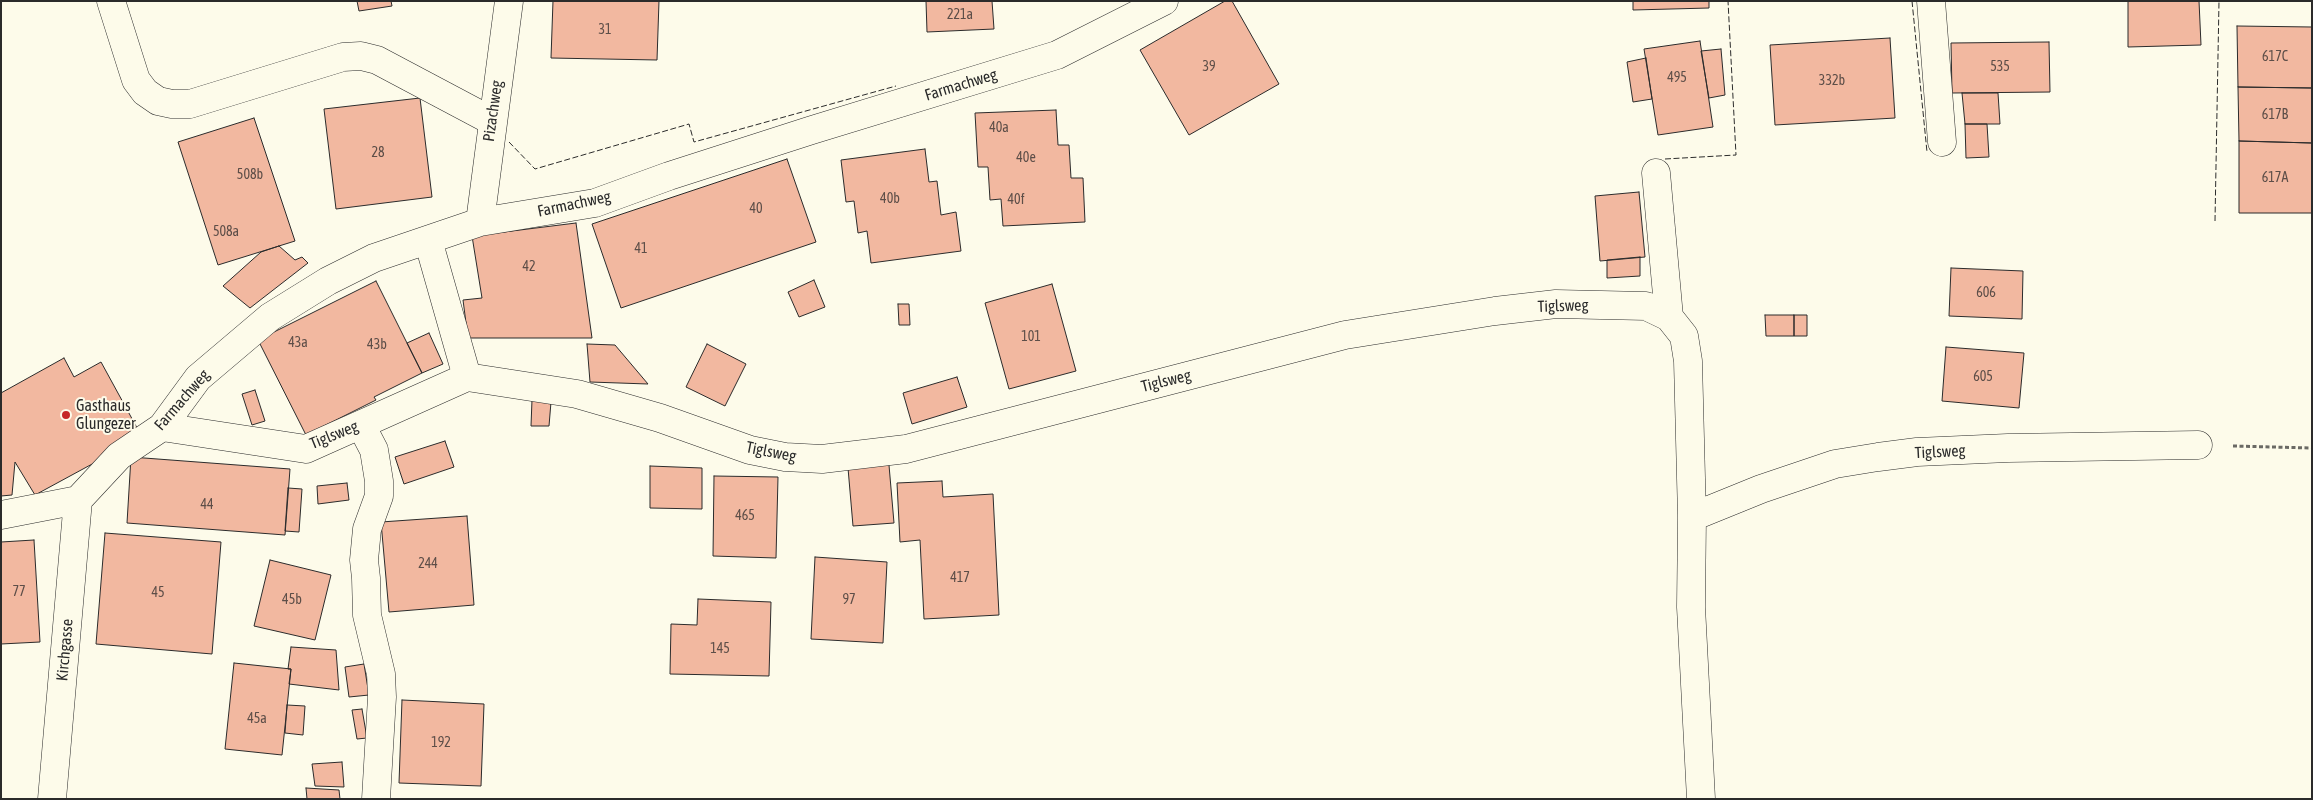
<!DOCTYPE html>
<html>
<head>
<meta charset="utf-8">
<style>
  body { margin:0 }
  #map { position:relative; width:2313px; height:800px; overflow:hidden; background:#fdfbea; font-family:"Asap Condensed",sans-serif }
  canvas { display:block }
  .frame { position:absolute; inset:0; border:2px solid #2b2b2b; pointer-events:none }
</style>
</head>
<body>
<div id="map">
<canvas width="2313" height="800"></canvas>
<div class="frame"></div>
</div>
<script>
const ctx = document.querySelector('canvas').getContext('2d');
ctx.lineJoin = 'round';
function fill(path, color) {
  ctx.fillStyle = color;
  ctx.fill(path, 'evenodd');
}
function poly(rows) {
  const path = new Path2D();
  for (const r of rows) {
    path.moveTo(r[0], r[1]);
    for (let i = 2; i < r.length; i += 2) path.lineTo(r[i], r[i + 1]);
  }
  return path;
}
function strokePath(path, color, width, dash) {
  ctx.strokeStyle = color;
  ctx.lineWidth = width;
  ctx.lineCap = dash ? 'butt' : 'round';
  ctx.setLineDash(dash || []);
  ctx.stroke(path);
}
function drawText(font, color, halo, rows, align = 'center') {
  ctx.font = font + ' "Asap Condensed",sans-serif';
  ctx.lineWidth = 4;
  ctx.setLineDash([]);
  ctx.textBaseline = 'middle';
  ctx.strokeStyle = halo;
  ctx.fillStyle = color;
  for (const [text, x, y, turn = 0] of rows) {
    ctx.save();
    ctx.translate(x, y);
    ctx.rotate((+turn || 0) * Math.PI / 180);
    ctx.textAlign = isNaN(turn) ? turn : align;
    if (halo) ctx.strokeText(text, 0, 0);
    ctx.fillText(text, 0, 0);
    ctx.restore();
  }
}
const building = poly([
  [357,1,391,1,392,6,359,11,357,1],
  [553,1,659,1,657,60,551,58,553,1],
  [926,1,992,1,994,29,927,32,926,1],
  [1225,1,1232,1,1279,84,1189,135,1140,50,1225,1],
  [1633,1,1709,1,1709,8,1633,10,1633,1],
  [2128,1,2199,1,2201,45,2128,47,2128,1],
  [2237,26,2312,27,2312,88,2238,87,2237,26],
  [1890,38,1895,118,1775,125,1770,45,1890,38],
  [1700,41,1713,127,1658,135,1644,49,1700,41],
  [2049,42,2050,92,1952,93,1951,43,2049,42],
  [1721,49,1725,95,1709,98,1701,51,1721,49],
  [1646,58,1652,99,1633,102,1627,62,1646,58],
  [2238,87,2312,88,2312,143,2239,141,2238,87],
  [1962,93,1998,93,2000,124,1965,124,1962,93],
  [420,98,432,197,336,209,324,109,420,98],
  [1056,110,1058,145,1069,145,1071,178,1083,178,1085,222,1003,226,1001,199,990,200,988,167,978,167,975,113,1056,110],
  [254,118,295,241,218,265,178,142,254,118],
  [1965,124,1987,124,1989,157,1966,158,1965,124],
  [2239,141,2312,143,2312,213,2239,213,2239,141],
  [925,149,929,182,937,181,941,215,956,212,961,251,871,263,867,231,858,233,854,201,846,202,841,160,925,149],
  [787,159,816,242,621,308,592,224,787,159],
  [1639,192,1645,257,1600,261,1595,196,1639,192],
  [576,223,592,338,468,338,463,300,482,298,472,236,576,223],
  [279,246,295,260,302,257,308,263,250,308,223,286,261,252,279,246],
  [1640,257,1640,276,1607,278,1607,260,1640,257],
  [1951,268,2023,271,2022,319,1949,316,1951,268],
  [814,280,825,307,799,317,788,292,814,280],
  [376,281,422,373,374,397,376,400,306,435,258,340,376,281],
  [1052,284,1076,371,1009,389,985,303,1052,284],
  [898,304,909,304,910,325,899,325,898,304],
  [1765,315,1794,315,1794,336,1766,336,1765,315],
  [1794,315,1807,315,1807,336,1794,336,1794,315],
  [429,333,443,364,422,373,407,343,429,333],
  [587,344,615,345,648,384,590,382,587,344],
  [707,344,746,364,725,406,686,387,707,344],
  [1946,347,2024,353,2019,408,1942,401,1946,347],
  [64,358,74,377,101,362,142,437,35,495,15,462,12,495,1,496,1,393,64,358],
  [957,377,967,407,912,424,903,393,957,377],
  [255,390,265,421,252,425,242,394,255,390],
  [532,400,551,402,549,426,531,426,532,400],
  [445,441,454,467,404,484,395,457,445,441],
  [131,457,290,469,285,535,127,523,131,457],
  [889,465,894,523,853,526,848,468,889,465],
  [650,466,702,468,702,509,650,508,650,466],
  [714,476,778,477,776,558,713,556,714,476],
  [942,481,943,497,993,494,999,615,924,619,920,540,900,542,897,483,942,481],
  [347,483,349,500,318,504,317,486,347,483],
  [288,488,302,489,299,532,285,531,288,488],
  [467,516,474,605,389,612,381,522,467,516],
  [105,533,221,542,212,654,96,644,105,533],
  [34,540,40,642,1,644,1,542,34,540],
  [815,557,887,562,883,643,811,639,815,557],
  [270,560,331,575,315,640,254,626,270,560],
  [698,599,771,602,769,676,670,674,671,624,697,625,698,599],
  [291,647,336,650,339,690,289,684,291,669,288,669,291,647],
  [234,663,291,669,282,755,225,749,234,663],
  [364,664,369,695,349,697,345,667,364,664],
  [402,700,484,704,481,786,399,783,402,700],
  [287,705,305,706,303,735,285,733,287,705],
  [362,709,367,738,357,739,352,710,362,709],
  [342,762,344,787,315,786,312,764,342,762],
  [306,788,339,790,340,799,307,799,306,788]
]);
const path = poly([
  [2233,446,2312,448]
]);
const minor = poly([
  [111,1,136,80,145,92,158,101,172,104,190,104,343,57,361,56,377,60,492,121],
  [1931,1,1942,142],
  [1656,173,1669,317],
  [480,222,509,1],
  [428,240,467,377],
  [361,425,374,450,379,481,379,496,367,529,364,560,366,578,367,615,381,674,382,697,376,799],
  [162,427,306,449,467,377,577,394,660,418,750,450,785,457,822,459,906,449,1345,335,1495,311,1556,304,1646,306,1669,317,1684,336,1688,361,1692,517,1691,607,1701,799],
  [78,500,119,456,162,427,198,378,270,317,328,281,374,258,480,222,595,203,669,176,812,130,1057,55,1164,1],
  [1,515,78,500],
  [1692,517,1761,489,1835,464,1878,457,1917,452,2008,448,2198,445],
  [52,799,78,500]
]);
const fence = poly([
  [1912,1,1927,152],
  [509,142,535,169,689,124,694,142,896,86],
  [1665,159,1736,155,1728,1],
  [2215,221,2219,1]
]);
const markers = [
  [66,415,5,"#c62828"]
];
const numberNames = [
  ["221a",960,15],
  ["31",605,30],
  ["617C",2275,57],
  ["39",1209,67],
  ["535",2000,67],
  ["495",1677,78],
  ["332b",1832,81],
  ["617B",2275,115],
  ["40a",999,128],
  ["28",378,153],
  ["40e",1026,158],
  ["508b",250,175],
  ["617A",2275,178],
  ["40b",890,199],
  ["40f",1016,200],
  ["40",756,209],
  ["508a",226,232],
  ["41",641,249],
  ["42",529,267],
  ["606",1986,293],
  ["101",1031,337],
  ["43a",298,343],
  ["43b",377,345],
  ["605",1983,377],
  ["44",207,505],
  ["465",745,516],
  ["244",428,564],
  ["417",960,578],
  ["77",19,592],
  ["45",158,593],
  ["45b",292,600],
  ["97",849,600],
  ["145",720,649],
  ["45a",257,719],
  ["192",441,743]
];
const streetNames = [
  ["Farmachweg",961,85,-17],
  ["Pizachweg",493,111,-82],
  ["Farmachweg",574,204,-12],
  ["Tiglsweg",1563,306,-2],
  ["Tiglsweg",1166,381,-14],
  ["Farmachweg",182,400,-49],
  ["Tiglsweg",334,435,-22],
  ["Tiglsweg",771,452,11],
  ["Tiglsweg",1940,452,-3],
  ["Kirchgasse",65,650,-85]
];
const poiNames = [
  ["Gasthaus",76,406],
  ["Glungezer",76,424]
];
fill(building, '#f2b8a0');
strokePath(building, '#2b2b2b', 1);
strokePath(minor, '#2b2b2b', 29);
strokePath(path, '#6a6964', 3, [4, 2.5]);
strokePath(minor, '#fdfbea', 28);
strokePath(fence, '#2b2b2b', 1, [6, 2.5]);
for (const [x, y, r, color] of markers) {
  const dot = new Path2D();
  dot.arc(x, y, r, 0, 2 * Math.PI);
  ctx.fillStyle = color;
  ctx.fill(dot);
  strokePath(dot, '#fdfbea', 2);
}
drawText('14px', '#5d4e48', null, numberNames);
drawText('16px', '#2b2b2b', '#fdfbea', streetNames);
drawText('16px', '#2b2b2b', '#fdfbea', poiNames, 'left');
</script>
</body>
</html>
